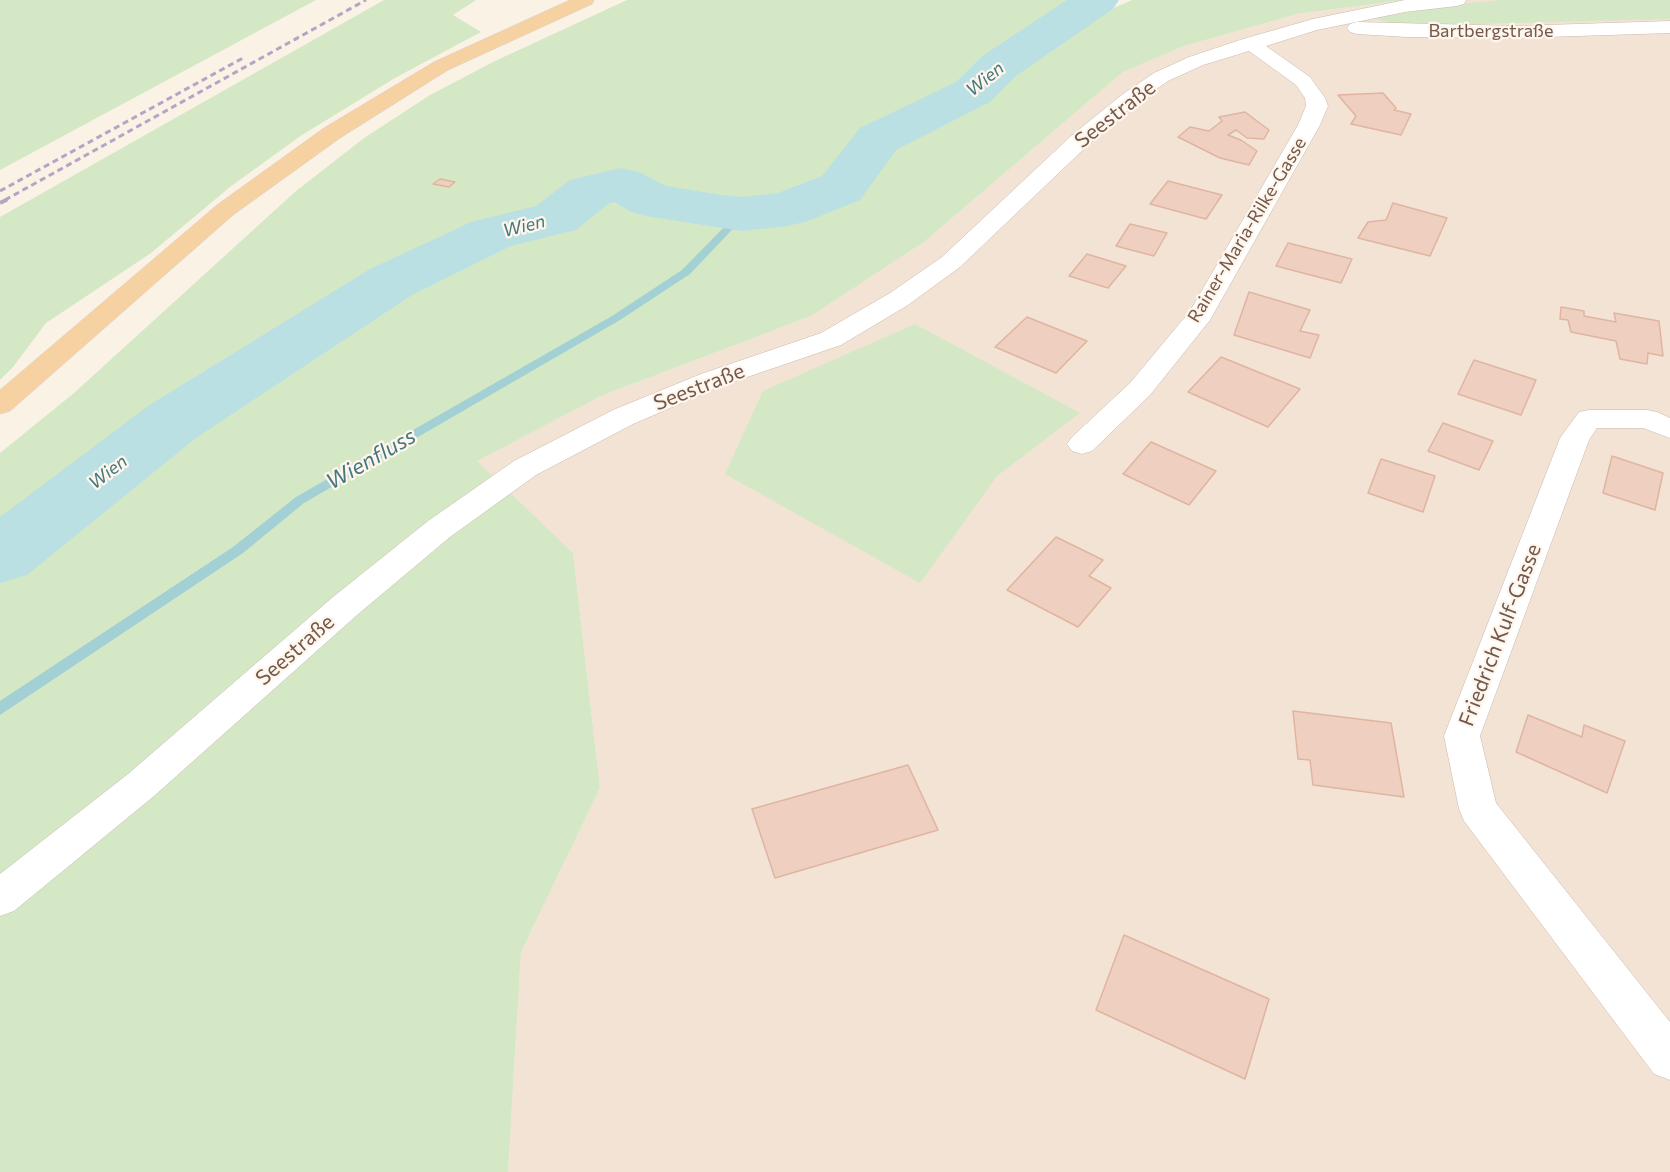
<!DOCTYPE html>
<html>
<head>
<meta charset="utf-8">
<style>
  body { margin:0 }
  canvas { display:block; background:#fbf2e6 }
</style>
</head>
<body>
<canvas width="1670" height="1172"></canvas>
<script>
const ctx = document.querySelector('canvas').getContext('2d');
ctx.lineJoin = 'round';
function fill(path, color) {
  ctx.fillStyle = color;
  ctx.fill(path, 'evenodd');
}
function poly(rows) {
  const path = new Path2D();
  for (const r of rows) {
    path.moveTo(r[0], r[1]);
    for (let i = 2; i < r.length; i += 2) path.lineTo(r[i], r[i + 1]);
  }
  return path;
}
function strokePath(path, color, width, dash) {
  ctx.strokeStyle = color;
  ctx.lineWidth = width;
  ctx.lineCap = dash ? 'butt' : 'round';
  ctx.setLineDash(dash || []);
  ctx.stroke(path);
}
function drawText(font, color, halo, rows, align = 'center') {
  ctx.font = font + ' Commissioner,sans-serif';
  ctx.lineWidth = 4.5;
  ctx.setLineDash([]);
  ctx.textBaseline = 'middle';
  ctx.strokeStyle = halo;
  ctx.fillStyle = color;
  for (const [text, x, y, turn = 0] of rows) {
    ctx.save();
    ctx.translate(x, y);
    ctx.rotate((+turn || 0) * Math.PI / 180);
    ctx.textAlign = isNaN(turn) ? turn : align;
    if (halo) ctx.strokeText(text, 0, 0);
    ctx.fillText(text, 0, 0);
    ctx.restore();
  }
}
const residential = poly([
  [1404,0,1670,0,1670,1172,508,1172,521,952,600,788,573,553,476,461,601,396,811,316,924,242,1123,72,1184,46,1297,14]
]);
const green = poly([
  [0,0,316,0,0,170],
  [384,0,476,0,453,15,481,32,395,78,302,135,230,187,151,253,46,323,13,367,0,380,0,217],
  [627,0,1083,0,1109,10,1132,0,1404,0,1297,14,1184,46,1123,72,924,242,811,316,601,396,477,461,573,553,600,788,521,952,508,1172,0,1172,0,453,74,393,296,191,364,138,430,95,495,61],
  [1502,0,1670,0,1670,19,1401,26,1371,17,1411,8],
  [915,324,1080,413,997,476,920,583,725,474,763,391]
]);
const stream = poly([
  [742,211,747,214,745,216,690,274,620,320,304,503,243,553,0,715,0,701,233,547,296,497,612,316,682,270,739,212,742,211]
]);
const river = poly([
  [1067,0,1119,0,1113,9,1016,76,990,102,896,150,860,200,808,221,788,226,742,231,651,217,631,212,614,202,608,204,576,230,511,246,412,295,196,438,27,575,0,583,0,517,148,406,370,269,471,222,536,206,570,180,620,168,639,172,666,186,722,195,742,197,778,193,822,176,860,128,956,82,982,56,1067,0]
]);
const building = poly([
  [1383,93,1396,108,1394,110,1411,114,1401,135,1351,124,1356,116,1338,95,1383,93],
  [1245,112,1269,130,1264,139,1247,138,1236,130,1228,135,1241,140,1257,151,1249,165,1220,158,1178,137,1190,127,1209,131,1222,121,1219,117,1245,112],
  [440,179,455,182,449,187,433,184,440,179],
  [1168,181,1222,195,1206,219,1150,204,1168,181],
  [1393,203,1447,218,1430,256,1358,238,1368,222,1386,220,1393,203],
  [1130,224,1167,233,1154,256,1116,246,1130,224],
  [1288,243,1352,259,1341,283,1276,266,1288,243],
  [1087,254,1126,266,1108,288,1069,276,1087,254],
  [1249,292,1310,310,1300,331,1319,335,1310,358,1234,335,1249,292],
  [1561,307,1584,311,1584,316,1616,322,1614,313,1659,321,1663,356,1648,353,1647,364,1620,359,1616,341,1571,332,1568,320,1560,319,1561,307],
  [1027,317,1087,341,1056,373,995,347,1027,317],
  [1221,357,1300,389,1268,427,1188,392,1221,357],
  [1474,360,1536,380,1521,415,1458,394,1474,360],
  [1443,423,1493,441,1479,470,1428,451,1443,423],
  [1151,442,1216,471,1189,505,1123,474,1151,442],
  [1612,456,1663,473,1655,510,1603,493,1612,456],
  [1381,459,1435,476,1423,512,1368,493,1381,459],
  [1056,537,1103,560,1089,576,1111,588,1078,627,1007,590,1056,537],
  [1293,711,1391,723,1404,797,1313,785,1310,760,1298,759,1293,711],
  [1528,715,1582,737,1584,725,1625,741,1607,793,1516,752,1528,715],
  [908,765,938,830,775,878,752,809,908,765],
  [1124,935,1269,999,1245,1079,1096,1010,1124,935]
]);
const minor = poly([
  [1405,0,1466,0,1464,4,1457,6,1405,12,1317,30,1266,46,1310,77,1325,98,1328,106,1320,125,1210,320,1150,395,1092,451,1082,454,1072,451,1067,444,1072,437,1130,383,1190,311,1298,125,1306,106,1305,98,1296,85,1249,51,1203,65,1168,81,1137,102,1087,146,960,267,908,305,841,345,721,386,633,424,536,475,450,537,357,615,154,796,14,911,0,916,0,874,128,774,333,597,428,521,514,461,613,410,701,374,821,333,890,293,942,257,1071,136,1123,94,1154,73,1189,57,1243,39,1313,19,1405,0],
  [1670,21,1670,33,1515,38,1407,37,1357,34,1350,32,1347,28,1350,24,1357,22,1515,26,1670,21],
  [1589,410,1647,410,1657,412,1670,418,1670,438,1643,428,1597,428,1589,440,1480,736,1496,803,1670,1022,1670,1080,1654,1074,1464,821,1459,809,1444,736,1560,438,1579,412,1589,410]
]);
const major = poly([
  [570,0,594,0,592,4,448,70,340,138,233,215,10,411,0,414,0,390,217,205,324,128,434,62,570,0]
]);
const railFar1 = poly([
  [0,191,243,58],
  [5,200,366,0]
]);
const rail = poly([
  [0,203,8,199]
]);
const farStreetnames = [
  ["Bartbergstraße",1491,31],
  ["Rainer-Maria-Rilke-Gasse",1247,230,-59]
];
const farWaternames = [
  ["Wien",985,79,-39],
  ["Wien",524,226,-14],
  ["Wien",108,472,-38]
];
const streetNames = [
  ["Seestraße",1115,114,-38],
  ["Seestraße",699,387,-21],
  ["Friedrich Kulf-Gasse",1500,635,-69],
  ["Seestraße",295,650,-41]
];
const waterNames = [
  ["Wienfluss",371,459,-30]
];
fill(residential, '#f2e3d5');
fill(green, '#d5e8c5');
fill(stream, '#a2d0d5');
fill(river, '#bbe0e3');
fill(building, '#efcfbf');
strokePath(building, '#e0b5a0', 1.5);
strokePath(minor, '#ccb9ad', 1);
strokePath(major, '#d8d0cd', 1);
fill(minor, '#fff');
fill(major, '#f6d2a2');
strokePath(railFar1, '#b4a5c4', 3, [6, 4]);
strokePath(rail, '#b4a5c4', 4, [8, 4.5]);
drawText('18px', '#73584c', '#fef6ec', farStreetnames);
drawText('italic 18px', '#44787e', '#fef6ec', farWaternames);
drawText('21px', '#73584c', '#fef6ec', streetNames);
drawText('italic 22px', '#44787e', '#fef6ec', waterNames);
</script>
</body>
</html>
